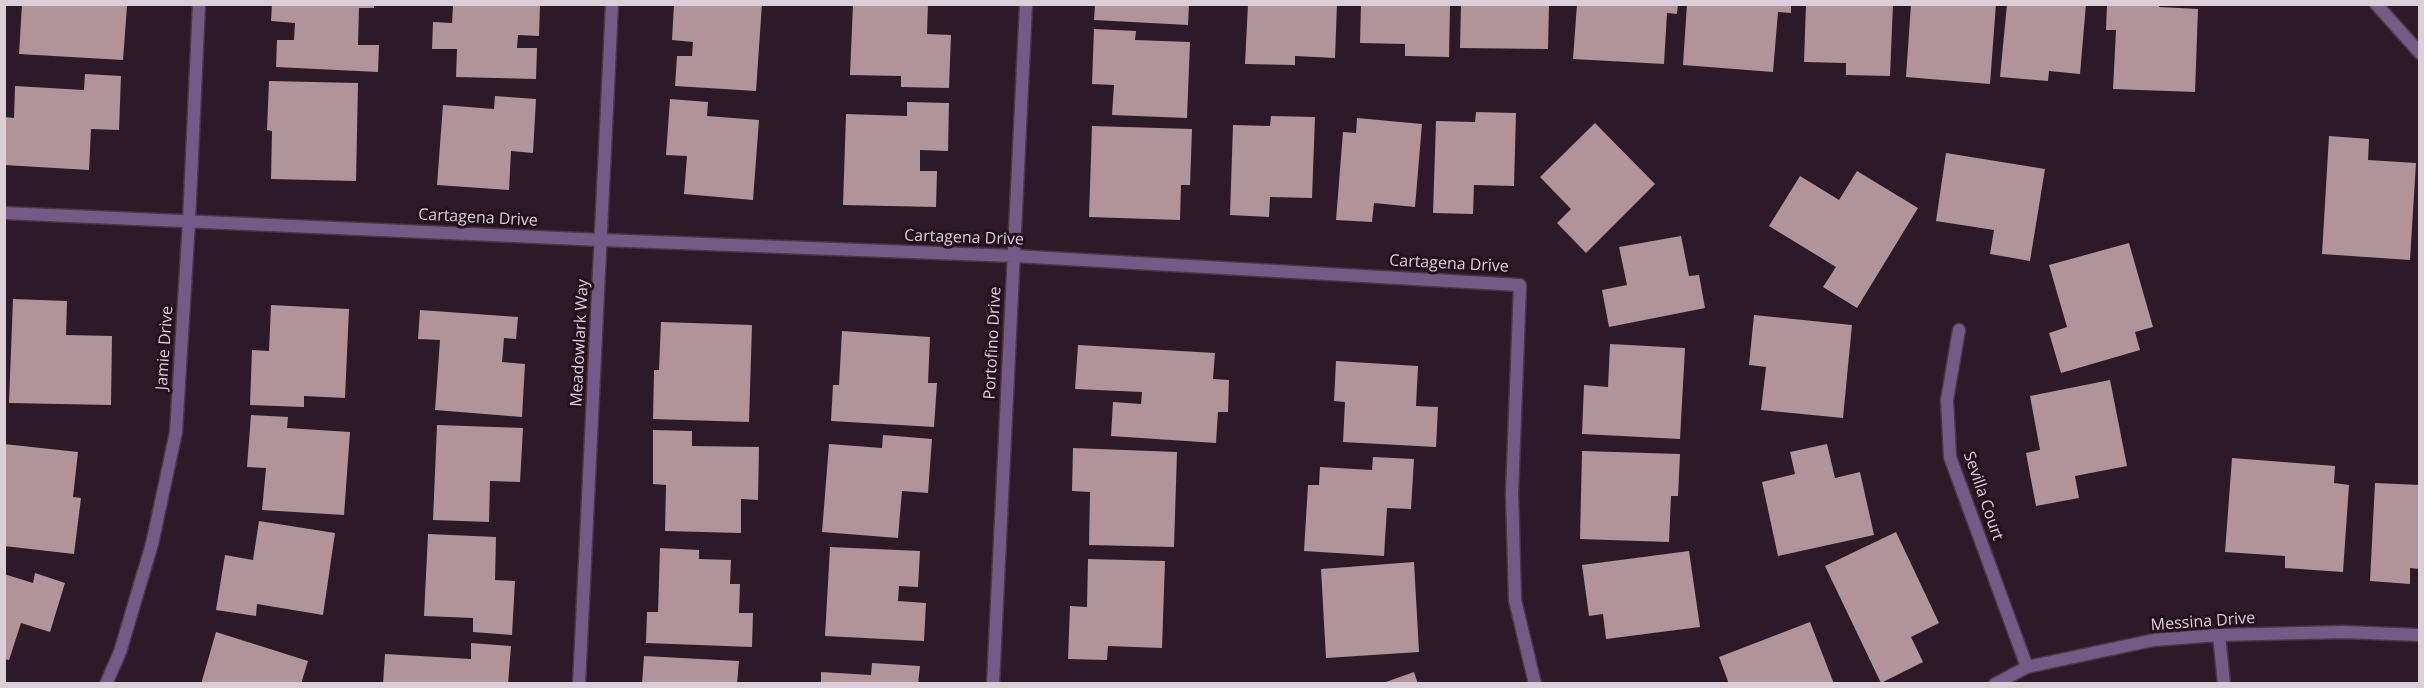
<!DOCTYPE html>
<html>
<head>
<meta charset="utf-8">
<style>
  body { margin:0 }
  #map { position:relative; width:2424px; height:688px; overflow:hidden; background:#2d1a28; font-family:"Open Sans",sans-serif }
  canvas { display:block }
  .frame { position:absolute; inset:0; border:6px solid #dbced7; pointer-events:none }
</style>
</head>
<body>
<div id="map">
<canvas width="2424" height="688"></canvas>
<div class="frame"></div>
</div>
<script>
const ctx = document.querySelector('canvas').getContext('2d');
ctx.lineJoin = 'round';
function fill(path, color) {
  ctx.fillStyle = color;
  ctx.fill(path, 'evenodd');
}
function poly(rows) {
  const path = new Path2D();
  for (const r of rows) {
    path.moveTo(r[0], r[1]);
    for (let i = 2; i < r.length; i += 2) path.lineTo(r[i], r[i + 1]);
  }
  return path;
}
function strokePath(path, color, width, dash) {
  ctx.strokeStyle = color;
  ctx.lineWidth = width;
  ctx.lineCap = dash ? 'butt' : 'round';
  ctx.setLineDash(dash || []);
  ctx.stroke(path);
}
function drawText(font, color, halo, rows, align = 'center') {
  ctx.font = font + ' "Open Sans",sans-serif';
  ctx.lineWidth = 6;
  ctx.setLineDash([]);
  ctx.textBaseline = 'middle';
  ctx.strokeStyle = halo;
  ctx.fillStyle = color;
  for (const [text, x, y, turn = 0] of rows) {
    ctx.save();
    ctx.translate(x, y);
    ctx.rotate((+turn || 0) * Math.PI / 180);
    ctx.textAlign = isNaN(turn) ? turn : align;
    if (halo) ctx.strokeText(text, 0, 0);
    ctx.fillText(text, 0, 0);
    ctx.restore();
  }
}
const building = poly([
  [22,4,127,6,123,60,19,54],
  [272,4,374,4,374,8,359,8,358,45,379,45,378,72,276,67,277,40,294,40,295,23,271,21],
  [674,4,762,4,756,91,675,86,677,56,692,56,693,42,672,40],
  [853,4,928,4,927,34,951,35,949,88,901,87,901,76,850,75],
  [1095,4,1189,4,1188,25,1094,20],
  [1248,4,1337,4,1335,58,1295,56,1295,65,1245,64],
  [1361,4,1450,4,1449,57,1405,56,1405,44,1360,43],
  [1461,4,1549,4,1548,49,1460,48],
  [1577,4,1678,4,1677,14,1667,13,1664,64,1573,59],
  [1687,4,1791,4,1791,13,1778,12,1773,72,1683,65],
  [1806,4,1893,4,1890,76,1846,75,1846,63,1804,62],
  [1911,4,1996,4,1990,84,1906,77],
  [2007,4,2086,4,2080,74,2049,71,2048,81,2000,77],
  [2107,4,2159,4,2159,7,2198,9,2195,92,2113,89,2116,30,2106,30],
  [453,5,540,5,539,36,518,35,517,48,537,48,536,79,456,77,457,49,432,49,433,22,452,23],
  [1094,29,1136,31,1135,40,1190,42,1187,118,1112,115,1114,85,1092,84],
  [85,74,121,76,119,130,91,129,89,170,4,165,4,117,14,118,15,86,84,90],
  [269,81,358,83,356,181,271,179,272,131,267,130],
  [495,96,536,99,533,153,511,151,509,190,437,185,443,105,494,109],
  [670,99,708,102,707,116,759,120,753,200,684,194,687,156,666,155],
  [907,102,949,103,948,151,920,150,920,171,937,171,936,207,843,205,846,114,907,116],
  [1476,112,1516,113,1514,186,1474,185,1473,214,1433,213,1436,121,1475,122],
  [1271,116,1315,117,1312,198,1270,197,1269,217,1230,215,1233,125,1270,126],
  [1357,118,1422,124,1415,207,1374,203,1372,222,1336,220,1343,132,1356,133],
  [1595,123,1655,184,1586,253,1557,223,1571,209,1540,177],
  [1092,126,1192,129,1190,185,1181,185,1180,220,1089,217],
  [2329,136,2369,139,2368,160,2416,163,2410,260,2322,254],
  [1946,153,2045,169,2030,261,1990,254,1994,230,1936,221],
  [1857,171,1918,208,1857,308,1823,287,1836,267,1769,226,1800,176,1839,200],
  [1681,236,1689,276,1699,275,1705,308,1609,327,1602,290,1627,285,1619,247],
  [2129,243,2153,327,2135,332,2140,350,2061,373,2049,333,2067,327,2049,265],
  [13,299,67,301,66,335,112,336,111,405,9,403],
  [271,305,349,309,345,398,304,396,304,407,250,405,252,350,269,351],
  [420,310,518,317,516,339,504,338,502,362,525,364,522,417,435,410,440,340,418,339],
  [1754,315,1852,325,1843,418,1761,410,1766,367,1749,365],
  [661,322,752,325,749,422,653,419,654,370,659,370],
  [842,331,930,337,928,383,937,383,934,427,831,421,833,385,839,385],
  [1610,344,1685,348,1680,439,1582,434,1584,385,1608,387],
  [1078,345,1215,353,1213,379,1229,380,1228,412,1218,412,1216,443,1111,436,1113,402,1141,404,1142,392,1075,389],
  [1336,361,1418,366,1416,406,1438,407,1436,447,1343,442,1345,402,1334,401],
  [2110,380,2127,466,2075,476,2079,498,2036,506,2026,453,2040,450,2030,396],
  [251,415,288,417,287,428,350,432,344,515,262,510,266,468,247,467],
  [437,425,523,428,520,482,490,481,489,522,433,520],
  [653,430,692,431,692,446,759,447,758,500,741,499,741,533,665,531,666,485,653,484],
  [883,435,932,439,928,493,902,491,898,538,822,532,829,444,882,448],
  [4,444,78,452,73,497,81,498,74,554,4,546],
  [1827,444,1835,478,1860,472,1874,535,1778,556,1762,482,1795,474,1790,452],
  [1073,448,1177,452,1174,547,1089,545,1090,492,1072,491],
  [1582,451,1680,454,1678,496,1671,496,1669,542,1580,539],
  [1373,457,1414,459,1411,509,1387,508,1384,556,1304,551,1308,485,1319,485,1320,467,1372,470],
  [2232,458,2335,466,2334,483,2349,485,2343,572,2285,568,2285,556,2225,552],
  [2375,483,2420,485,2420,569,2410,568,2410,584,2370,581],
  [259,521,335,533,323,615,257,604,256,616,216,610,225,555,253,560],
  [1896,532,1939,623,1911,637,1923,662,1881,683,1825,566],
  [428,534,496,537,495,580,515,581,512,635,473,632,473,618,424,616],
  [830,547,920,551,918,587,899,586,898,601,926,603,924,641,825,636],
  [660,548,699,550,699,559,731,560,730,584,740,584,739,613,753,613,752,647,646,643,647,612,658,612],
  [1689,551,1700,627,1606,639,1603,614,1589,616,1582,565],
  [1088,559,1165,561,1162,648,1108,646,1107,660,1068,659,1070,606,1087,607],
  [1414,562,1419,652,1326,658,1321,569],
  [35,573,65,583,50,632,21,623,9,660,4,659,4,574,33,583],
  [1810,622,1834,684,1729,684,1719,657],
  [216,632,308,661,301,684,201,684],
  [471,643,511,646,508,684,383,684,385,654,471,659],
  [644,656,739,661,737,684,642,684],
  [872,663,920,666,918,684,821,684,821,672,871,675],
  [1414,672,1418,684,1383,684,1383,683]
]);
const street = poly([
  [2376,4,2420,53],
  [4,213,602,240,1014,256,1520,285,1512,493,1515,600,1535,684],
  [1959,330,1947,400,1950,457,2027,667],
  [2219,635,2224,684],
  [106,684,120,652,152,544,176,432,189,221,199,4],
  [579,684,612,4],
  [993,684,1026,4],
  [1995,684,2027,667,2154,640,2219,635,2343,632,2420,635]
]);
const streetNames = [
  ["Cartagena Drive",478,218,3],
  ["Cartagena Drive",964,238,2],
  ["Cartagena Drive",1449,264,3],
  ["Meadowlark Way",580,343,-87],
  ["Portofino Drive",993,343,-87],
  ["Jamie Drive",165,348,-86],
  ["Sevilla Court",1983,496,71],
  ["Messina Drive",2203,622,-4]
];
fill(building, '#b1939a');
strokePath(street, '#493744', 15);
strokePath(street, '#745a86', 12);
drawText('16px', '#dbced7', '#23111f', streetNames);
</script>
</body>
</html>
